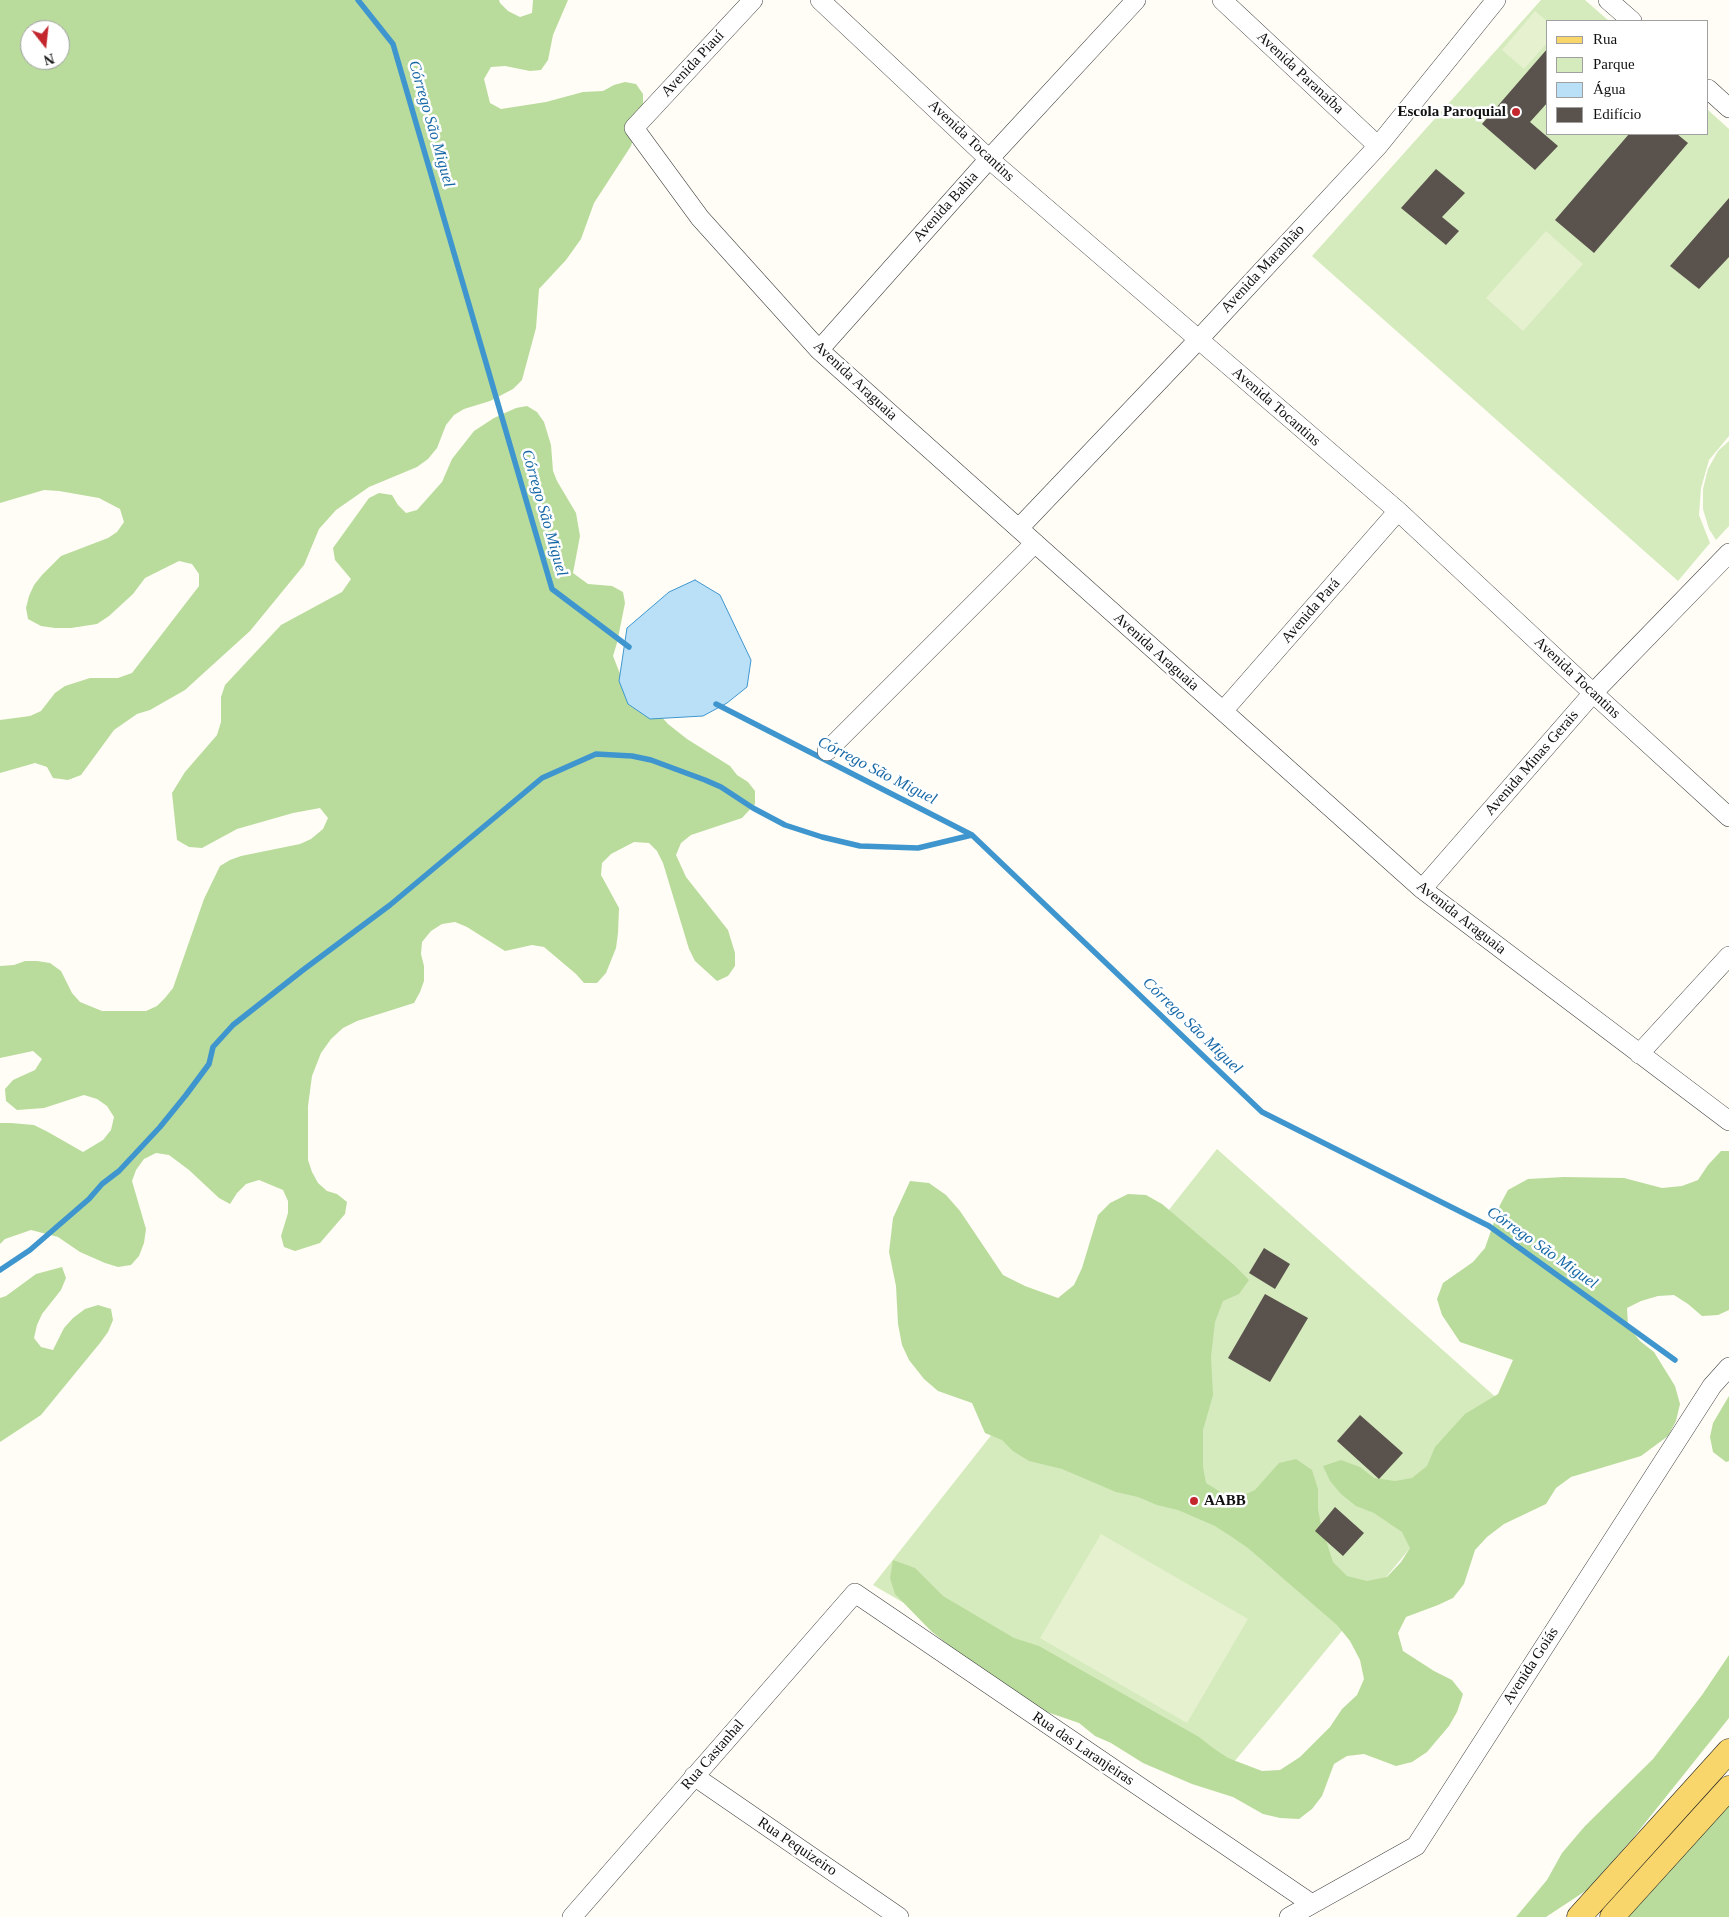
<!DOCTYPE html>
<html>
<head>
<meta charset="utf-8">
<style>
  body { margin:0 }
  #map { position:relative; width:1729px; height:1917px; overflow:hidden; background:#fffdf5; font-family:Georgia,serif }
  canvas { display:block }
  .legend { position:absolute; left:1546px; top:20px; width:162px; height:115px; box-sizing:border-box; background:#fff; border:1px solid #a0a0a0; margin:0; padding:6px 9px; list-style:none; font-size:15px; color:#111 }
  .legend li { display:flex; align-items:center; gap:10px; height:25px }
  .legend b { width:25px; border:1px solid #a0a0a0 }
  .north { position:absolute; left:20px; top:20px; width:50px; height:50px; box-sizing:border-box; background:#fff; border:1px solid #a0a0a0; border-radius:50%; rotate:164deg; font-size:14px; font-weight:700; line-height:20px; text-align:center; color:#111 }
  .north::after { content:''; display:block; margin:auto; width:18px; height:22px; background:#c4262e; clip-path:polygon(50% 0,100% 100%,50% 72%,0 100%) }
</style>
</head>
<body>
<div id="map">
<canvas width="1729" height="1917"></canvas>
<ul class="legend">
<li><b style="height:6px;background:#f9d66b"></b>Rua</li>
<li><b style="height:14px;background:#d5ebbd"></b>Parque</li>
<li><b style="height:14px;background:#b9e0f7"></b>Água</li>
<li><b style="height:14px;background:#5a524d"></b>Edifício</li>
</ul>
<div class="north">N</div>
</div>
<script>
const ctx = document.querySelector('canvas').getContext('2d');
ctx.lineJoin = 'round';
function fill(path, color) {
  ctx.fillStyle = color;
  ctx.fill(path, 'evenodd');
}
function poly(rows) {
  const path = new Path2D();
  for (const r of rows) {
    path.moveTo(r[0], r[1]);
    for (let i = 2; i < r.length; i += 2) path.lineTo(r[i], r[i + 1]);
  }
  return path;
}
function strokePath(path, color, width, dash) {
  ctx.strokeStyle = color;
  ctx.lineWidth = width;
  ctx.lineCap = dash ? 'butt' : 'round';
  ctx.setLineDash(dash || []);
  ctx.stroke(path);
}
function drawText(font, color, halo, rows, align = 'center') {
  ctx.font = font + ' Georgia,serif';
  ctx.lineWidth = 5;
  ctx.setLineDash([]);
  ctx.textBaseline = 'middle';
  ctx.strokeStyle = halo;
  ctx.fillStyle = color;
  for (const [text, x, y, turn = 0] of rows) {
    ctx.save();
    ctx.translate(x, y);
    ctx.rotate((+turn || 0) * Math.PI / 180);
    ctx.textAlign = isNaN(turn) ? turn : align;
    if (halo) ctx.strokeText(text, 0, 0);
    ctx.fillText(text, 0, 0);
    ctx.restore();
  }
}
const green = poly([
  [1541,0,1585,0,1609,21,1548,21,1548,134,1708,134,1708,110,1729,129,1729,436,1709,460,1701,488,1699,515,1710,543,1678,581,1312,256],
  [1729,441,1729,526,1716,540,1709,529,1703,509,1703,489,1708,469,1718,451],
  [1217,1149,1518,1417,1215,1785,873,1585]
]);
const forest = poly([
  [0,0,499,0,500,3,508,11,520,17,532,13,533,0,568,0,553,35,548,60,541,70,530,71,505,66,491,67,484,79,490,103,501,109,546,102,583,92,603,91,614,85,625,82,636,84,643,94,643,108,631,146,594,203,581,239,566,260,539,289,536,328,522,380,513,389,490,401,464,409,454,415,446,425,437,448,428,459,417,467,369,487,336,510,319,529,304,565,250,631,185,690,150,710,137,714,114,730,81,775,68,780,53,778,47,767,35,763,0,773,0,720,30,716,41,711,55,693,65,686,90,678,118,678,132,673,199,586,199,574,192,564,179,561,145,578,133,594,109,616,97,624,71,628,55,628,41,626,28,619,26,608,29,596,34,585,42,575,61,556,108,538,117,532,124,522,120,509,99,498,59,491,44,490,0,503],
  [30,30,60,30,60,60,30,60],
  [527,406,537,412,544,422,551,445,553,471,557,481,576,513,580,536,573,573,588,584,612,586,623,592,625,603,617,643,613,656,626,689,659,714,668,724,687,739,730,766,737,775,748,782,755,791,755,804,742,818,691,835,681,843,676,855,686,877,728,930,735,953,735,966,728,976,717,981,695,961,689,949,663,863,657,851,649,843,634,842,611,854,602,863,601,875,619,908,618,933,616,948,606,973,597,983,584,983,576,974,544,947,532,945,505,951,467,927,455,922,442,924,431,931,422,942,421,954,424,966,424,981,420,992,414,1003,357,1021,343,1028,331,1039,321,1053,312,1076,308,1106,308,1160,312,1172,318,1183,327,1191,337,1194,347,1202,345,1214,320,1243,295,1251,284,1247,281,1236,288,1213,288,1201,283,1190,259,1180,246,1184,237,1193,230,1204,219,1198,189,1170,169,1155,156,1153,144,1159,136,1170,132,1181,146,1229,144,1243,139,1256,131,1265,118,1267,105,1263,80,1252,58,1237,31,1230,5,1239,0,1244,0,1123,11,1123,34,1125,48,1132,83,1152,103,1140,111,1130,114,1117,107,1106,97,1099,84,1095,44,1108,17,1110,6,1101,5,1089,13,1080,35,1070,42,1059,33,1051,0,1058,0,966,14,965,25,961,37,961,50,963,61,971,72,993,80,1002,102,1011,146,1011,157,1006,165,998,173,988,204,899,220,866,230,860,241,856,300,844,311,839,323,829,328,818,320,808,293,813,237,829,202,848,189,847,177,840,172,793,185,772,217,735,221,722,221,697,225,685,281,625,342,592,351,579,335,560,333,548,369,498,379,493,392,495,398,505,406,513,417,510,442,482,452,459,474,431,494,418,516,408],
  [1721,1151,1729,1151,1729,1310,1718,1315,1702,1316,1688,1304,1674,1295,1658,1296,1641,1301,1627,1308,1628,1326,1640,1341,1654,1352,1675,1386,1680,1404,1676,1421,1668,1436,1641,1456,1571,1477,1556,1488,1546,1504,1504,1524,1487,1537,1475,1550,1464,1584,1453,1598,1438,1605,1406,1617,1398,1633,1403,1651,1434,1671,1452,1680,1463,1694,1457,1712,1449,1726,1427,1752,1412,1762,1396,1766,1364,1754,1347,1756,1334,1764,1322,1796,1312,1809,1299,1819,1280,1818,1263,1814,1233,1797,1192,1784,1143,1763,1111,1743,1095,1736,1079,1723,1047,1712,995,1687,957,1652,931,1631,895,1594,890,1578,893,1560,915,1568,943,1596,1014,1638,1039,1646,1199,1737,1213,1748,1228,1758,1262,1771,1280,1770,1300,1757,1330,1727,1342,1709,1357,1695,1364,1679,1360,1660,1350,1641,1337,1625,1248,1548,1232,1537,1215,1526,1178,1510,1157,1505,1138,1497,1116,1492,1062,1469,1029,1461,1013,1451,1002,1440,985,1433,972,1403,938,1391,924,1379,909,1360,902,1345,898,1324,896,1286,889,1252,893,1218,910,1181,929,1183,946,1195,960,1211,1003,1275,1025,1286,1058,1298,1074,1285,1082,1268,1098,1215,1110,1203,1128,1194,1146,1195,1162,1204,1234,1265,1249,1280,1239,1294,1223,1301,1215,1322,1211,1357,1213,1395,1203,1430,1203,1467,1206,1483,1222,1493,1239,1497,1255,1490,1279,1463,1296,1459,1312,1470,1318,1489,1318,1509,1321,1525,1333,1562,1347,1576,1367,1581,1387,1577,1401,1562,1410,1548,1402,1532,1374,1513,1356,1506,1341,1494,1330,1481,1323,1466,1341,1460,1360,1467,1374,1478,1395,1481,1412,1478,1427,1466,1435,1447,1465,1414,1498,1394,1513,1360,1460,1342,1442,1315,1437,1299,1443,1283,1473,1262,1485,1248,1500,1205,1508,1190,1528,1179,1564,1177,1624,1178,1662,1188,1682,1186,1698,1180,1708,1165],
  [62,1267,66,1278,61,1290,42,1314,37,1325,34,1338,41,1347,53,1350,64,1328,73,1318,85,1309,98,1305,111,1309,113,1320,108,1332,100,1343,41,1415,0,1442,0,1298,6,1296,36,1274],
  [1729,1396,1729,1461,1726,1462,1713,1452,1710,1437,1713,1423],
  [1729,1655,1729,1718,1633,1838,1587,1890,1546,1917,1516,1917,1547,1880,1562,1853,1585,1826,1653,1759,1702,1695],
  [1729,1804,1729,1917,1611,1917]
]);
const pitch = poly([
  [1535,11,1548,22,1548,42,1524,69,1502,50],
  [1546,231,1583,264,1523,331,1486,298],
  [1101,1534,1248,1619,1187,1723,1040,1638]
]);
const water = poly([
  [695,580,720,595,751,660,747,687,727,703,703,716,650,719,628,704,619,681,627,628,669,592,695,580]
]);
const stream = poly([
  [358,0,393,44,552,589,629,647],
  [716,704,972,835,1262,1112,1489,1226,1675,1360],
  [0,1270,30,1250,89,1199,102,1184,119,1171,160,1127,186,1095,209,1064,213,1047,233,1025,303,970,390,905,542,778,596,754,632,756,651,760,705,780,721,787,753,808,785,825,822,837,860,846,918,848,972,835]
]);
const building = poly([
  [1548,48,1548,102,1530,122,1558,146,1535,170,1482,124],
  [1629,134,1677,134,1688,143,1594,253,1555,220],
  [1436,169,1465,193,1442,217,1459,231,1446,245,1401,208],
  [1729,198,1729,257,1699,289,1670,266],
  [1264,1248,1290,1264,1275,1289,1249,1273],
  [1265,1294,1308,1318,1270,1382,1228,1358],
  [1360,1415,1403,1453,1379,1479,1337,1441],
  [1335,1507,1364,1533,1343,1556,1315,1531]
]);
const minor = poly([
  [753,0,634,128,700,218,819,350,1422,889,1729,1121],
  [820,0,989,159,1398,511,1593,693,1729,817],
  [1222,0,1378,146],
  [1608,0,1632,21],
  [1708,89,1729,108],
  [819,350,989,159,1136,0],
  [1019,528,1198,340,1378,146,1496,0],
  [1223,711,1398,511],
  [827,751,1035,543],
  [1422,889,1593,693,1729,553],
  [1639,1054,1729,956],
  [694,1776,899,1917],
  [572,1917,855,1593,1312,1904],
  [1289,1917,1416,1846,1712,1386,1729,1367]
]);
const major = poly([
  [1579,1917,1729,1751],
  [1612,1917,1729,1788]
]);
const markers = [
  [1516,112,5,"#c4262e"],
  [1194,1501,5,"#c4262e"]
];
const streetNames = [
  ["Avenida Piauí",693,64,-47],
  ["Avenida Paranaíba",1300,73,43],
  ["Avenida Tocantins",971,141,43],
  ["Avenida Bahia",946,207,-48],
  ["Avenida Maranhão",1263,269,-47],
  ["Avenida Araguaia",855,381,43],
  ["Avenida Tocantins",1276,407,41],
  ["Avenida Pará",1311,611,-49],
  ["Avenida Araguaia",1156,652,42],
  ["Avenida Tocantins",1577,678,43],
  ["Avenida Minas Gerais",1532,763,-49],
  ["Avenida Araguaia",1461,918,38],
  ["Avenida Goiás",1531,1666,-57],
  ["Rua das Laranjeiras",1083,1749,34],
  ["Rua Castanhal",713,1755,-49],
  ["Rua Pequizeiro",797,1847,34]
];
const poiNames = [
  ["Escola Paroquial",1506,112],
  ["AABB",1204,1501,"left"]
];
const waterNames = [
  ["Córrego São Miguel",431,124,74],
  ["Córrego São Miguel",544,513,74],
  ["Córrego São Miguel",877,771,27],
  ["Córrego São Miguel",1192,1026,44],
  ["Córrego São Miguel",1542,1248,35]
];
fill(green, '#d5ebbd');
fill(forest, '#b9dc9c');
fill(pitch, '#e6f2cf');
fill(water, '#b9e0f7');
strokePath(water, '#3f96cf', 1);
strokePath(stream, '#3f96cf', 5.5);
fill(building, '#5a524d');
strokePath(minor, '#444', 20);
strokePath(major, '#222', 25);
strokePath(minor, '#fff', 19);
strokePath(major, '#f9d66b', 24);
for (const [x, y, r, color] of markers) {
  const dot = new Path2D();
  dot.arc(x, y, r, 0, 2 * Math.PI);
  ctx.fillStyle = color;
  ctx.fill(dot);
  strokePath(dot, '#fff', 2);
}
drawText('15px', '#111', '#fff', streetNames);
drawText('bold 15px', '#111', '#fff', poiNames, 'right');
drawText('italic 16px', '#1768a6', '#fff', waterNames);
</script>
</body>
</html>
